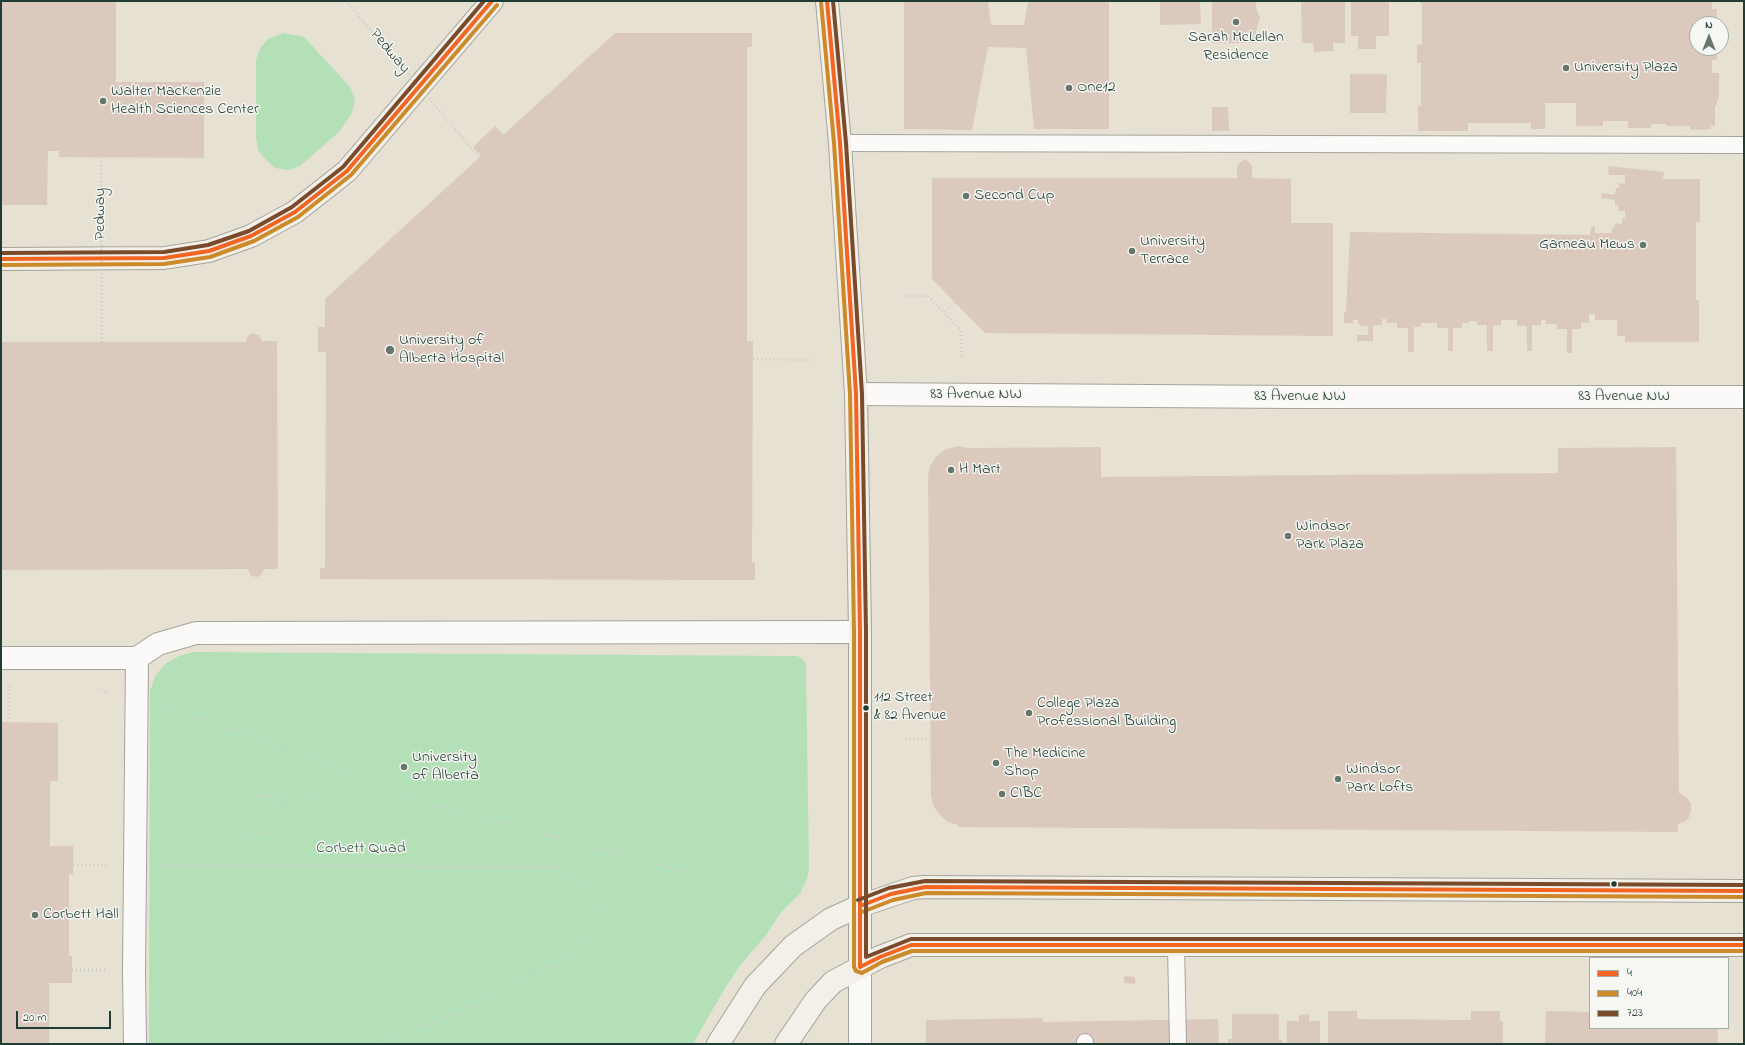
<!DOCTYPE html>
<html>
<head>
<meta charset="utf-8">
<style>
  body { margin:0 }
  #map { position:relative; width:1745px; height:1045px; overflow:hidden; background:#e6e1d3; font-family:"Indie Flower",sans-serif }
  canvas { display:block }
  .frame { position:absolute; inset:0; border:2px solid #1f3d34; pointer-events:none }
  .legend { position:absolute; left:1589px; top:957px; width:140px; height:72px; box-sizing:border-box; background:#f6f6f2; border:1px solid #a0aca6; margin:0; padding:5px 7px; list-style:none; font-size:12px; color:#1f3d34 }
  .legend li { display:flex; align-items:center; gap:8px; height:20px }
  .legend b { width:20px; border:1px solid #a0aca6 }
  .north { position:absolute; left:1689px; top:16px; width:40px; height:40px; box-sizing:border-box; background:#f6f6f2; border:1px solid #a0aca6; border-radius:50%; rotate:0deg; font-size:11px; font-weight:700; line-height:16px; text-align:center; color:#1f3d34 }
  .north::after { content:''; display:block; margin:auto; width:14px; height:18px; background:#65766c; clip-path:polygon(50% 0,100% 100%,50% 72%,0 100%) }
  .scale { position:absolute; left:16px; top:1011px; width:95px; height:18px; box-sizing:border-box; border:2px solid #1f3d34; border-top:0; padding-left:5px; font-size:12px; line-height:14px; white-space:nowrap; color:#1f3d34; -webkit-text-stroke:3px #f6f6f2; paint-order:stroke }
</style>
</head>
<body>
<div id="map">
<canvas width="1745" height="1045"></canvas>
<div class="frame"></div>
<ul class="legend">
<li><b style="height:5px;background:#f26522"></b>4</li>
<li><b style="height:5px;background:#cc8a2b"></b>404</li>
<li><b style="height:5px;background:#7a4b2a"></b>723</li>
</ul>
<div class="north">N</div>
<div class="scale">20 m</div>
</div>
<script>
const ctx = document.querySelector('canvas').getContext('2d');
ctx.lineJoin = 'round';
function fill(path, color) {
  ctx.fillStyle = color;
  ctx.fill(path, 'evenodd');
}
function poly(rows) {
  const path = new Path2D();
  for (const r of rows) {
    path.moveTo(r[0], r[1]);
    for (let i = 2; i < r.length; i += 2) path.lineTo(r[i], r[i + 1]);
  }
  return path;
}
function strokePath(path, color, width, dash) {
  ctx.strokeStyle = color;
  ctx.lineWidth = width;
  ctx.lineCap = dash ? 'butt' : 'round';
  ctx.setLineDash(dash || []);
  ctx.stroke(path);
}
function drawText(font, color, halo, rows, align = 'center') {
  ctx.font = font + ' "Indie Flower",sans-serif';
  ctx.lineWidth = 3;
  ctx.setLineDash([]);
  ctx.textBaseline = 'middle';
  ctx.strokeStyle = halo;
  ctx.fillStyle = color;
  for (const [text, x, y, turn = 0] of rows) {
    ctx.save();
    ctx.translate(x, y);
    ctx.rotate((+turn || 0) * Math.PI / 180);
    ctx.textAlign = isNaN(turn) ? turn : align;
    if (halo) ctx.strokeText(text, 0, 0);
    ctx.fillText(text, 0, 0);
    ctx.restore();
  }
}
const green = poly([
  [283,33,304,37,350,87,355,100,352,113,339,132,300,166,289,170,275,168,266,160,258,150,256,137,256,60,260,48,268,39],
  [193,652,797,656,803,659,806,665,809,870,807,879,799,895,782,911,766,935,739,967,722,993,693,1044,149,1044,150,691,155,676,166,663,179,656]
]);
const building = poly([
  [1,1,116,1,116,82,204,82,204,158,59,157,59,151,48,151,47,205,1,205],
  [904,1,988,1,991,25,1024,25,1028,1,1109,1,1109,129,1034,129,1026,48,988,47,972,130,904,129],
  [1160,1,1200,1,1201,24,1160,25],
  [1212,1,1256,1,1256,8,1260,18,1256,30,1256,43,1212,43],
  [1301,1,1345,1,1345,43,1333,43,1333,51,1314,52,1313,43,1302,43],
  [1351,1,1389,1,1389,36,1376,36,1376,49,1358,49,1358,36,1351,36],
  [1420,1,1712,1,1712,9,1717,9,1717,24,1697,24,1697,48,1717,48,1717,60,1712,60,1712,73,1719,73,1719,99,1717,99,1717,105,1715,105,1715,126,1711,126,1711,129,1690,130,1690,126,1666,126,1666,124,1651,124,1651,128,1628,128,1628,121,1603,121,1603,126,1576,126,1576,103,1545,103,1545,129,1531,129,1531,123,1468,123,1468,131,1418,131,1418,106,1421,106,1421,63,1417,63,1417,45,1422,44,1422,3,1420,3],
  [615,33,752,33,752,47,747,47,747,341,753,341,752,563,755,563,755,580,320,579,320,568,325,568,326,352,318,352,318,327,325,327,325,299,481,156,473,147,495,126,503,135],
  [1350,74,1387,74,1386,113,1350,113],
  [1212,107,1228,107,1229,131,1212,131],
  [1245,159,1252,165,1252,178,1291,179,1291,223,1333,223,1333,336,985,333,932,279,932,178,1237,178,1237,165],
  [1608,166,1664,172,1663,179,1700,179,1700,222,1696,222,1696,300,1699,300,1699,342,1625,342,1625,336,1617,336,1617,320,1595,320,1595,314,1589,314,1589,323,1581,323,1581,329,1572,329,1572,353,1567,353,1567,329,1557,329,1557,324,1546,324,1546,320,1541,320,1541,325,1532,325,1532,351,1527,351,1527,326,1517,326,1517,320,1501,320,1501,325,1493,325,1493,351,1487,351,1487,325,1477,325,1477,321,1469,321,1469,323,1462,323,1462,328,1453,328,1453,351,1448,351,1448,328,1437,328,1437,323,1421,323,1421,327,1414,327,1414,352,1408,352,1408,328,1397,328,1397,323,1386,323,1386,319,1382,319,1382,325,1373,325,1373,341,1357,341,1357,335,1368,335,1368,326,1360,326,1360,324,1358,324,1358,320,1353,320,1353,323,1344,323,1344,312,1346,312,1350,232,1590,235,1591,227,1595,227,1595,233,1612,233,1612,227,1615,228,1615,223,1622,224,1622,218,1625,218,1625,211,1618,211,1618,205,1615,205,1615,200,1601,198,1602,193,1615,195,1616,188,1619,188,1619,183,1625,184,1625,175,1609,175],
  [251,333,259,335,262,341,277,341,278,569,264,569,262,573,258,577,251,576,248,569,1,570,1,342,246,342,247,337],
  [959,446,968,448,1101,447,1101,477,1558,473,1558,448,1676,447,1679,793,1686,797,1691,803,1691,812,1689,817,1686,821,1678,824,1678,832,958,827,958,825,948,822,940,815,934,807,931,796,928,476,930,466,936,457,944,450],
  [1,722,58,723,58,781,50,781,50,846,73,846,73,874,69,874,69,956,72,956,72,983,49,983,49,1044,1,1044],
  [1124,976,1135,977,1135,984,1124,983],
  [1328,1011,1357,1011,1357,1019,1471,1020,1471,1011,1500,1011,1500,1021,1503,1021,1503,1044,1328,1044],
  [1546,1011,1590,1012,1590,1028,1718,1028,1718,1044,1545,1044],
  [1232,1014,1279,1014,1279,1040,1282,1040,1282,1044,1228,1044,1228,1039,1232,1039],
  [1309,1014,1309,1021,1320,1021,1320,1044,1287,1044,1287,1021,1299,1021,1299,1015],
  [1043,1018,1043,1022,1218,1019,1219,1044,926,1044,926,1020]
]);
const path = poly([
  [904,296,928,296,944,313],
  [955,303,944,313,961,330,961,358],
  [753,359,811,360],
  [9,686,9,722],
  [98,688,109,694],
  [164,706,282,746,317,759,387,790,438,806,704,877,781,879,803,895],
  [905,739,931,739],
  [235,788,283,801,324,792],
  [73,865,108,865],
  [162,866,557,867,577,879,611,919],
  [235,866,239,847,251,835,272,831,283,801,282,746],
  [72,970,107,970],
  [161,971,526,972,560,964,611,919,759,918,774,923],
  [371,1044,432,1024,499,995,536,971]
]);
const lane = poly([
  [840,143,1744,145],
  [1176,945,1178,1044],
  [1085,1042,1085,1044]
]);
const street = poly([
  [856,394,1294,397,1744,397],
  [1,658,137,658,158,644,196,633,860,632],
  [135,1044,134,971,137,658],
  [860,1044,860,967]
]);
const secondary = poly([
  [827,1,840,143,856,394,860,632,860,967],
  [1,259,164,258,209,251,251,236,295,212,347,171,492,1],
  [718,1044,755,986,793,946,831,919,860,906,913,888,925,887,1744,891],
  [786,1044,816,1000,833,982,880,957,911,945,1744,945]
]);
const pathBridge = poly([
  [346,1,479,157],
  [101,157,102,342]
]);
const bus1 = poly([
  [827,1,840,143,856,394,860,632,860,967],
  [1,259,164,258,209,251,251,236,295,212,347,171,492,1],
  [860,906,891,894,925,887,1744,891],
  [860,967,880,957,911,945,1744,945]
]);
const bus2 = poly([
  [821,2,834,143,850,394,854,632,854,967,856,971,862,973,882,962,912,951,1744,951],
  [1,265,164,264,210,257,254,241,298,217,351,175,497,5],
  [862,912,893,900,926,893,1744,897]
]);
const bus3 = poly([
  [833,1,846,143,862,394,866,632,866,957,911,939,1744,939],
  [1,253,164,252,208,245,249,231,292,207,343,167,484,1],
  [858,900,889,888,925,881,1744,885]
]);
const markers = [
  [1236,22,4,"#65766c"],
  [1566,68,4,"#65766c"],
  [1069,88,4,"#65766c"],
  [103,101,4,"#65766c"],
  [966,196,4,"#65766c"],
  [1643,245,4,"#65766c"],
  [1132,251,4,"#65766c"],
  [390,350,5,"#65766c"],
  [951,470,4,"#65766c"],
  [1288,536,4,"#65766c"],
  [866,708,3.5,"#1f3d34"],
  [1029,713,4,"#65766c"],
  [996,763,4,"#65766c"],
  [404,767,4,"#65766c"],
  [1338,779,4,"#65766c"],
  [1002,794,4,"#65766c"],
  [1614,884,3.5,"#1f3d34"],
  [35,915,4,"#65766c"]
];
const busNames = [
  ["112 Street",874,699],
  ["& 82 Avenue",874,717]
];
const poiNames = [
  ["Sarah McLellan",1236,38,"center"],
  ["Residence",1236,56,"center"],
  ["University Plaza",1574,68],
  ["One12",1077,88],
  ["Walter MacKenzie",111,92],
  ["Health Sciences Center",111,110],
  ["Second Cup",974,196],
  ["University",1140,242],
  ["Terrace",1140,260],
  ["Garneau Mews",1635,245,"right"],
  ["University of",399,341],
  ["Alberta Hospital",399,359],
  ["H Mart",959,470],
  ["Windsor",1296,527],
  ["Park Plaza",1296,545],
  ["College Plaza",1037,704],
  ["Professional Building",1037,722],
  ["The Medicine",1004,754],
  ["Shop",1004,772],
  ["University",412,758],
  ["of Alberta",412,776],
  ["Windsor",1346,770],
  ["Park Lofts",1346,788],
  ["CIBC",1010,794],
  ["Corbett Hall",43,915]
];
const streetNames = [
  ["Pedway",389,52,50],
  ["Pedway",101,214,-90],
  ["83 Avenue NW",976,395],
  ["83 Avenue NW",1300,397],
  ["83 Avenue NW",1624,397]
];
const parkNames = [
  ["Corbett Quad",361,849]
];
fill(green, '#b4e0b8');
fill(building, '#dcc9bd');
strokePath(lane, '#a3a49b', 18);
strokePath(street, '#a3a49b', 24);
strokePath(secondary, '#a3a49b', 24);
strokePath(path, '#c9cbc7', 2.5, [1, 3]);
strokePath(lane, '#fbfaf8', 16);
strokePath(street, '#fbfaf8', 22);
strokePath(secondary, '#f3f0ea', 22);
strokePath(pathBridge, '#c9cbc7', 2.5, [1, 3]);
strokePath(bus1, '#f26522', 4);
strokePath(bus2, '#cc8a2b', 4);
strokePath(bus3, '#7a4b2a', 4);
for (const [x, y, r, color] of markers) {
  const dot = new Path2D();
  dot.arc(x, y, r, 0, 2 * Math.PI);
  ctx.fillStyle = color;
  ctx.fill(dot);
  strokePath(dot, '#f6f6f2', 1.5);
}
drawText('15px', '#1f3d34', '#f6f6f2', busNames, 'left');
drawText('16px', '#1f3d34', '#f6f6f2', poiNames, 'left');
drawText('16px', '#1f3d34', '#f6f6f2', streetNames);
drawText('16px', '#355e4a', '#f6f6f2', parkNames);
</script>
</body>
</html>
